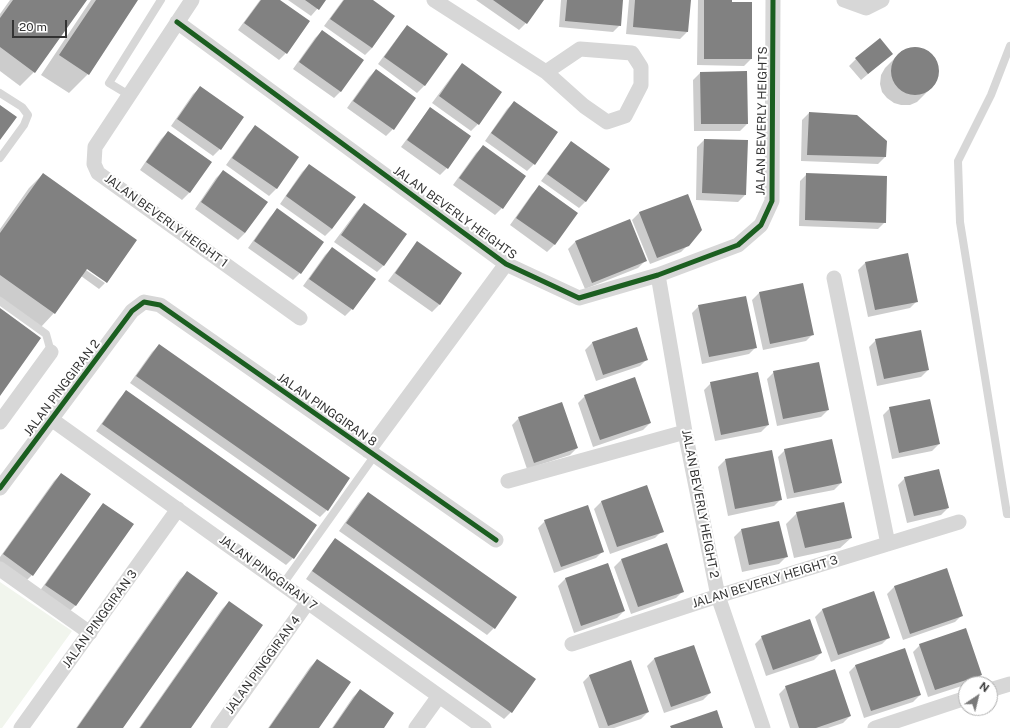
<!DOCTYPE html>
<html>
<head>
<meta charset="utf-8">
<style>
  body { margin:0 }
  #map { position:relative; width:1010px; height:728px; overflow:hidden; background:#fff; font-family:"Public Sans",sans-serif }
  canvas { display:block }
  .north { position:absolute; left:958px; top:676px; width:40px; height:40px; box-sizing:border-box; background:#fff; border:1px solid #adadad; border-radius:50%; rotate:35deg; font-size:11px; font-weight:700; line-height:16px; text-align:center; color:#333 }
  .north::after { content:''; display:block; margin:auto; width:14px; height:18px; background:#7a7a7a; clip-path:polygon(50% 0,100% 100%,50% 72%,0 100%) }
  .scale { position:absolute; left:12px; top:20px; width:55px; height:18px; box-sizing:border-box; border:2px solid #333; border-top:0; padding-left:5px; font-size:12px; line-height:14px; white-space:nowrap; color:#333; -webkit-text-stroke:3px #fff; paint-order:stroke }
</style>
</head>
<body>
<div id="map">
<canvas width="1010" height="728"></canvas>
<div class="north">N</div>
<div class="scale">20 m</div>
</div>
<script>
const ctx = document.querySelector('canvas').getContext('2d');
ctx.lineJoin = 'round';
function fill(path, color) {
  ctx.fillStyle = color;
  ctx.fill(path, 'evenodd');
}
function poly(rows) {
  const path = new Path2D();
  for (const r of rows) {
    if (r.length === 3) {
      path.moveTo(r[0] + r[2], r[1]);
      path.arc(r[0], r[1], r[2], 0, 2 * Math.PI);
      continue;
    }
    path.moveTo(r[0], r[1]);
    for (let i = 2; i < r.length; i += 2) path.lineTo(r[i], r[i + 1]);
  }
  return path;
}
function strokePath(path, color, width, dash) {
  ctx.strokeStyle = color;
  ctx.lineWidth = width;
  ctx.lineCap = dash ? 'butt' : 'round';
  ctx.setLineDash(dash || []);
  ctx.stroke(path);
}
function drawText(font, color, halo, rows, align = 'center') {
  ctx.font = font + ' "Public Sans",sans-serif';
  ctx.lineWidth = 4;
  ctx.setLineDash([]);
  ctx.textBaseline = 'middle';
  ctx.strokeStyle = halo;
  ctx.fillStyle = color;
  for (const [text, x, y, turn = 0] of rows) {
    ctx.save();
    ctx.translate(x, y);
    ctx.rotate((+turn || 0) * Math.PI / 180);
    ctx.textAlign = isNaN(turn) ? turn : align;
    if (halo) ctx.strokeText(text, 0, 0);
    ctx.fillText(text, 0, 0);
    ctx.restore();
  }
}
const green = poly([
  [0,582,72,631,2,728,0,728]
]);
const shadow = poly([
  [10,0,86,0,34,72,20,86,0,71,0,14],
  [91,0,137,0,88,74,69,93,41,75],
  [260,0,279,0,286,53,279,60,238,30],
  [288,0,325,0,311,16],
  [343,0,372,0,394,16,372,48,365,55,324,26],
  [476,0,543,0,526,23,519,30],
  [561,0,622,0,620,25,613,32,559,27],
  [629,0,690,0,687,32,680,39,626,34],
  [698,0,731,0,751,59,744,66,697,65],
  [407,26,447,54,424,86,417,93,378,64,401,33],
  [322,31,341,91,334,98,293,69,315,38],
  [917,47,925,50,932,55,936,61,938,69,938,77,934,85,917,102,910,105,901,105,894,103,887,98,882,92,880,84,881,75,885,68,902,51,909,48],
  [892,54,861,80,849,66,856,59],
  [462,65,478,124,471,131,432,103,455,72],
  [376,70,415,98,393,129,386,136,347,108,369,77],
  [700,73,747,124,740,131,694,131,693,80],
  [200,88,220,149,213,156,171,126,193,94],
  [514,102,534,164,527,171,485,141,507,109],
  [430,109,469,137,447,168,440,175,401,147,424,116],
  [809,113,885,157,878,164,801,161,802,120],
  [255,127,298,157,276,189,269,196,226,165,248,134],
  [168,132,211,162,189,193,182,200,140,170,161,139],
  [704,140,745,195,738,202,696,200,697,147],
  [571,143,586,201,579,208,541,181,564,150],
  [483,146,525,176,502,208,495,215,453,185,476,153],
  [309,165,332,229,325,236,280,204,302,172],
  [223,171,245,233,238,240,195,209,216,178],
  [43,174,86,267,86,270,105,283,99,289,81,276,54,313,41,327,0,298,0,229,29,188],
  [807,174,885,222,878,229,799,226,800,181],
  [539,187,576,213,554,245,547,252,510,225,532,194],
  [687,195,688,245,681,252,650,264,632,220,639,213],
  [364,204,384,265,377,272,334,242,357,211],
  [277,210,300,273,293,280,248,248,270,217],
  [575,242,645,261,638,268,585,289,568,249],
  [418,243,461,273,439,305,432,312,388,281,411,250],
  [332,248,352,309,345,316,303,286,325,255],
  [865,263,917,301,910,308,868,317,858,270],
  [802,284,813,334,806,341,763,350,752,300,759,293],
  [699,306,756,347,749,354,702,364,692,313],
  [636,328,647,359,640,366,596,381,585,350,592,343],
  [876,340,928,370,921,377,877,386,869,347],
  [159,345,327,510,320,517,130,383,152,352],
  [774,372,828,410,821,417,777,426,767,379],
  [711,383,768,425,761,432,715,441,704,390],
  [126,392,293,558,286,565,96,431,119,399],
  [585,396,650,423,643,430,593,447,578,403],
  [890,408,939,444,932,451,892,459,883,415],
  [519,418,577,448,570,455,527,469,512,425],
  [785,450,841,483,834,490,787,499,778,457],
  [725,460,781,499,774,506,728,516,718,467],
  [61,474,32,575,25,582,0,564,0,557,54,481],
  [905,478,948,508,941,515,907,523,898,485],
  [647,487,662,531,655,538,610,554,594,509,601,502],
  [368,493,494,628,487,635,339,531,361,500],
  [103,504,132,524,75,606,68,613,39,592,97,511],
  [797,513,851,538,840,548,794,558,786,524],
  [545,521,603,551,596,558,554,573,538,528],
  [741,530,786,557,779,564,742,572,734,537],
  [335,539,511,712,504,719,306,579,329,546],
  [621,560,683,591,676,598,631,614,614,567],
  [608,564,624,611,617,618,574,633,558,586,565,579],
  [946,569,962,615,955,622,903,640,887,594,894,587],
  [187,573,122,728,76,728,180,579],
  [873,593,889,637,882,644,831,662,815,617,822,610],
  [229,602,190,728,139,728,222,609],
  [762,637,821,653,814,660,766,676,755,644],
  [920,645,981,675,974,682,928,697,913,652],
  [693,646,710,693,703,700,664,713,647,666,654,659],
  [317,660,317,728,268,728,310,667],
  [856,665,920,695,913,702,864,718,849,672],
  [590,675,648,712,641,719,614,728,599,728,583,682],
  [786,687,850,716,843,723,828,728,790,728,779,694],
  [360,690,382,728,332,728,353,697]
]);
const building = poly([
  [13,0,87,0,35,73,0,47,0,18],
  [96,0,138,0,89,75,59,55],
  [261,0,280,0,310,21,287,54,244,23],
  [305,0,326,0,319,10],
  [344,0,373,0,395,16,372,48,330,19],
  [493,0,544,0,527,24],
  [567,0,623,0,621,26,565,21],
  [635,0,691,0,688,32,633,27],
  [704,0,732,0,732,2,752,2,752,59,704,59],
  [407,25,448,54,425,86,384,57],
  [322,30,364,60,341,92,299,62],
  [880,38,893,54,868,74,855,58],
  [915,71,24],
  [462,63,502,92,479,125,439,96],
  [376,69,416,98,394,130,353,101],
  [747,71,748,124,701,124,700,72],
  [200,86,244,117,221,150,177,119],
  [514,101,558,132,535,165,491,133],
  [0,105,17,117,0,140],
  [430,107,471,136,448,169,407,140],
  [809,112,857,115,887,141,886,157,807,155],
  [255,125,299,157,277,189,232,158],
  [168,131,212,162,190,193,146,162],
  [704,139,748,140,746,195,702,193],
  [571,141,610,169,586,202,547,174],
  [483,145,526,176,503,209,459,178],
  [309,164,356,197,332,229,286,196],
  [223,170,268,202,245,233,201,202],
  [43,173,137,240,107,283,87,269,55,314,0,275,0,233],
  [806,173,887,176,886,223,805,220],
  [539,185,578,213,555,245,516,218],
  [688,194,702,230,689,246,657,258,639,212],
  [364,203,407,234,384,266,341,235],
  [277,208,324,242,301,274,254,241],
  [630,219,647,261,592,283,575,241],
  [417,241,462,273,440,305,395,273],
  [332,247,376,279,353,310,309,279],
  [908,253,918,302,875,310,865,262],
  [803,283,814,335,770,344,759,292],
  [746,296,757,348,709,357,698,305],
  [0,308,41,338,0,396],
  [637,327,648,360,603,375,592,342],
  [921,330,929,370,884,379,875,339],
  [159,344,350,478,328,511,136,376],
  [819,362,829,410,783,419,773,371],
  [758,372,769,425,721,435,710,382],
  [635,377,651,423,600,440,584,395],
  [126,390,317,525,294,559,102,424],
  [930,399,940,444,899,453,889,407],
  [562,402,578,448,534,463,518,417],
  [832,439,842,483,794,493,784,449],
  [772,450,782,500,735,509,725,459],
  [939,469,949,508,914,516,904,477],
  [61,473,91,494,33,576,3,554],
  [647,485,664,532,617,547,601,501],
  [368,492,517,597,495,629,346,523],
  [844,502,852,538,805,548,796,512],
  [103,503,134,524,76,606,45,585],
  [588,505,604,552,561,567,544,520],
  [779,521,788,557,749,565,741,529],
  [335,538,536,679,512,713,312,571],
  [667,543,684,592,638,607,621,559],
  [608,563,625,611,581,626,565,578],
  [947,568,963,616,910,634,894,586],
  [187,571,218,593,123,728,77,728],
  [874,591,890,638,838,655,822,609],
  [229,601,263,625,191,728,140,728],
  [810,619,822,653,773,670,761,636],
  [966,628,982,675,935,690,919,644],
  [694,645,711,693,671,707,654,658],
  [905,648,921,695,871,711,855,665],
  [317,659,351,682,319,728,269,728],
  [631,660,649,712,608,726,589,675],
  [835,669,851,716,816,728,799,728,785,686],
  [360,689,394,713,384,728,333,728],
  [717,710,723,728,671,728,670,726]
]);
const lane = poly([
  [1010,46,991,95,958,161,960,222,1007,514,1010,514],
  [0,93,22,107,28,115,24,125,0,158],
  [129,95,109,83,161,0],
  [0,301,46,334,51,352],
  [283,584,375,455]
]);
const street = poly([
  [192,0,95,147,94,164,98,173,300,318],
  [434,0,546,72,584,106,607,122,625,116,641,85,641,67,632,53,580,49,546,72],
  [844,0,866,8,882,0],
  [177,22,506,264,579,298,658,275,738,245,761,225,772,201,773,0],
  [658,275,685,432,718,596,763,728],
  [834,278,888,544],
  [51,419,484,728],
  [0,422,51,352],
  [368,451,506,264],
  [508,481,685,432],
  [0,488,132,311,144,302,160,305,496,540],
  [0,569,90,633],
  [572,644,718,596,959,522],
  [990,690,1010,684],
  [21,728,178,509],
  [218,728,308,602],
  [416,728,439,696],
  [875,728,966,698]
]);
const cycleway = poly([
  [177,22,506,264,579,298,658,275,738,245,761,225,772,201,773,0],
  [0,488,132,311,144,302,160,305,496,540]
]);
const streetNames = [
  ["JALAN BEVERLY HEIGHTS",762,121,-89],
  ["JALAN BEVERLY HEIGHTS",455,213,36],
  ["JALAN BEVERLY HEIGHT 1",166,221,36],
  ["JALAN PINGGIRAN 2",62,388,-53],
  ["JALAN PINGGIRAN 8",327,410,35],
  ["JALAN BEVERLY HEIGHT 2",700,504,79],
  ["JALAN PINGGIRAN 7",268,573,36],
  ["JALAN BEVERLY HEIGHT 3",765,582,-17],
  ["JALAN PINGGIRAN 3",100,619,-54],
  ["JALAN PINGGIRAN 4",263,665,-54]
];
fill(green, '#f1f5ed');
fill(shadow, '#0003');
fill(building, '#818181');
strokePath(lane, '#d7d7d7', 8);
strokePath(street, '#d7d7d7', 15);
strokePath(cycleway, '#1b5e20', 5);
drawText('12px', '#333', '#fff', streetNames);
</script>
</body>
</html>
